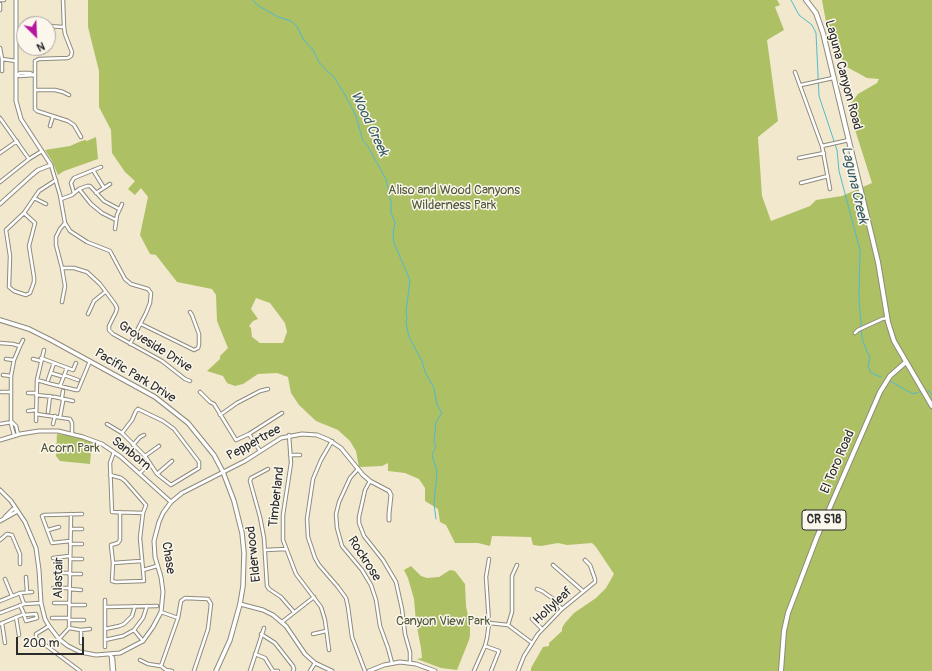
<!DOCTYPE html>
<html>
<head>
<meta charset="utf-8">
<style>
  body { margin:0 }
  #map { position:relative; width:932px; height:671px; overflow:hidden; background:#f1e8ce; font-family:Pangolin,sans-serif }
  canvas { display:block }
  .north { position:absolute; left:16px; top:16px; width:40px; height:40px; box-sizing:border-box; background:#fbf7ec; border:1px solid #a8a59f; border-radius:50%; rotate:156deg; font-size:11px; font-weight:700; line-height:16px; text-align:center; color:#2b2b2b }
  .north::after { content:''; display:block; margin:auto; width:14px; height:18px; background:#b5179e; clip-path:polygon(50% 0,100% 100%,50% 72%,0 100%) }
  .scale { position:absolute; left:16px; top:637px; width:68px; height:18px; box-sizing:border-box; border:2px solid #2b2b2b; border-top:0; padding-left:5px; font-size:12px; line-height:14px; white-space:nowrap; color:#2b2b2b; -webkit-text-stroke:3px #fbf7ec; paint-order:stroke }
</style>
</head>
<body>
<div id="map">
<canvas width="932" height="671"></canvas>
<div class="north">N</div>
<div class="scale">200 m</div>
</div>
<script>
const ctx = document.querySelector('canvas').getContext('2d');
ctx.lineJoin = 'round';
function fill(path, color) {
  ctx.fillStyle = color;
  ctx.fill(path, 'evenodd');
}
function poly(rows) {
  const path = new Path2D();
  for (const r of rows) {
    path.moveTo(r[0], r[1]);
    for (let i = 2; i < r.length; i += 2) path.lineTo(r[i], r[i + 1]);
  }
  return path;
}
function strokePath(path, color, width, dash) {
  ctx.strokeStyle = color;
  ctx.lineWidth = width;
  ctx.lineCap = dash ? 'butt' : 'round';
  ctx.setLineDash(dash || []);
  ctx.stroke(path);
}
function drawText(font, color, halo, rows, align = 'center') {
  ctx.font = font + ' Pangolin,sans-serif';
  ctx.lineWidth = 3;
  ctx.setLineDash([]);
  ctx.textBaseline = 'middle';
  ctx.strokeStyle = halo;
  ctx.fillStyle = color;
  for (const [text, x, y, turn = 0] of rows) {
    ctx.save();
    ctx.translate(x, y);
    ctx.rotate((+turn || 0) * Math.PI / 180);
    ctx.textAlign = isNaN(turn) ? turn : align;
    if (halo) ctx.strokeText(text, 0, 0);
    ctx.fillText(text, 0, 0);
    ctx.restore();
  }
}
const green = poly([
  [88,0,777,0,780,5,775,7,784,30,767,40,778,121,758,137,762,196,771,221,810,206,816,200,842,196,872,183,851,117,851,103,858,94,877,83,879,79,867,78,845,66,826,22,822,0,932,0,932,671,531,671,531,668,543,647,549,646,549,643,562,631,562,628,565,623,574,613,596,598,606,588,614,574,596,547,592,543,567,545,558,543,541,546,533,545,531,537,492,536,490,546,478,543,455,543,446,525,440,522,438,509,425,501,425,488,419,479,405,473,388,471,388,463,382,466,359,467,356,451,350,441,338,430,316,421,299,405,291,393,288,377,277,373,258,374,243,384,235,386,227,383,223,376,207,371,220,359,220,356,228,348,217,321,216,295,212,289,177,282,156,255,150,254,140,235,148,197,141,188,135,195,128,189,135,181,125,172,112,153,111,130,99,107,99,71,88,27],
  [256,298,270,303,285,323,287,332,283,343,260,343,252,337,251,328,249,326,253,321,258,319,251,309],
  [96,137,98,159,64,171,58,175,52,161,45,150,70,146,79,142,85,140,87,141],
  [57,434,74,436,92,442,90,464,60,461,56,456],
  [411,566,421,576,427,578,439,577,450,570,455,571,465,584,466,606,470,626,470,635,469,640,457,670,441,668,417,659,422,658,421,648,416,622,414,599,408,578,404,570]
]);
const stream = poly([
  [253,0,257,5,278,17,291,21,297,26,303,39,313,50,319,62,327,71,333,76,344,93,356,116,363,141,367,145,386,179,391,202,391,212,395,223,393,234,394,243,410,280,406,312,407,317,406,323,409,337,422,361,425,372,434,388,437,405,442,413,436,422,434,442,436,447,432,455,437,472,434,504,436,519],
  [791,0,799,15,812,25,816,33,819,96,837,150,839,171,860,250,859,298,862,338,867,352,870,357,868,366,871,373,881,377],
  [890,381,913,394,919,392],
  [928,390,932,395]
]);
const minor = poly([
  [0,0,4,0],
  [63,0,64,27,65,34,72,52,71,56,68,58,39,59,35,61,35,109,37,111,68,121,74,125,81,137],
  [0,4,0,10],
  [48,26,63,27],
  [0,48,2,59,2,71],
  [2,59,16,61],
  [795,72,822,146,830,189],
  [16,75,20,73,30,73,34,75],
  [16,75,20,76,34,75],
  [801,85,833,78],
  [35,90,55,90,63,92,69,95],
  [0,118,29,159],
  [50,126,53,116],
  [822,146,849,140],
  [0,153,17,141],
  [799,158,824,153],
  [51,165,60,195,65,223,70,231,87,242,110,251,125,279,131,284,148,289,151,293,150,303,146,313,130,344],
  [93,170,104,188],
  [0,182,29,159,42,151],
  [801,183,828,176],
  [79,189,91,204,102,213,116,220],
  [74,193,71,183,74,178,101,167],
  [96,193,110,184],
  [34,198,46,204],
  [61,199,72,195,79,189,87,186,90,186,104,201,119,209],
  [24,213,35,223,29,246,34,277,34,282,30,293,26,295,14,291,9,287,10,256,6,230,24,213,39,191,56,180],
  [115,229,117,215,122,204],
  [62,268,74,268,87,272,100,284,115,304,117,308,116,312,109,326,109,330,113,334,162,361,185,379,190,381],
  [62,302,65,286,62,268,56,245,56,237,60,229,65,223],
  [88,314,94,301,105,292],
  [141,324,194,350,198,348,199,345,199,334,192,315,190,312],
  [855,333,858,330,882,319,887,318],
  [0,343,13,344,20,346,14,360,11,376,11,424,14,435],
  [20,346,23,340],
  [41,358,73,370,76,363],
  [6,359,14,360],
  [33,359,41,361],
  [51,373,61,376],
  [3,375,11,376],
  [64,375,78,380],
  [37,380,51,384,76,390,78,390,90,361],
  [48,380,54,363],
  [60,386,67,368],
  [1,392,11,392],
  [200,392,210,402,214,404,236,440,249,434,282,413],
  [28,393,36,393],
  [36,395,55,397,73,401],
  [138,409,163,421,174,429,199,462,199,468,171,485,157,474,145,456,122,433,132,420,136,411,138,409],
  [28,411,36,410],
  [48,412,50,396],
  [36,414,70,419,72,423,72,434],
  [220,415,237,403,260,391,268,389],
  [60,417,63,401,62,397,63,391],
  [36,421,37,380,44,350],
  [12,422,16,426,18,434],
  [0,424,12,422],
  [53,424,55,416],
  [107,424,122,433],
  [249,434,260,451],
  [289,435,291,463,283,515,283,540,296,574,321,607,325,620,329,650],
  [332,441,321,460,313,479,307,519,308,537,315,558,319,565,338,587,346,598,348,607,352,637,365,671],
  [133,445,140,437,144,435],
  [114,452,110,463,112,512,143,513],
  [290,455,300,455],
  [145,456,159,446],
  [268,469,251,478,250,481,260,517,264,538,267,586,269,589,281,597,294,612],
  [358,469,350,478,339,502,336,514,337,528,342,546,362,570,371,585,376,600,380,626,388,648,392,663],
  [140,473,150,463],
  [157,474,172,461],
  [110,475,121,478,125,481,146,505,143,513,140,538,144,581,116,582,112,581,113,563,111,545,118,543,120,540,120,512],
  [370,481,365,490,359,517,359,523,364,536,383,560,396,582,402,609,405,634,410,652,410,662],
  [71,529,82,529],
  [48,530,59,527],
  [0,540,7,534,12,535,20,554,20,564],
  [70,541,52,543,42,516,44,515,82,514],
  [70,544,82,544],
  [265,550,286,549],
  [53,558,69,556],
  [70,559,82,559],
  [113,563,141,561],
  [553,565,583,591],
  [143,570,157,566],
  [54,573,69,573],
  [69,574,81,574],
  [26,577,27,592],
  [5,579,12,596],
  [53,588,70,588],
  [69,589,81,590],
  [537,589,542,591,552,598,562,609],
  [20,593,24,604],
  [105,600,105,647],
  [0,601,20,593,32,592],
  [54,603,69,603],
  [20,605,24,614],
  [69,605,85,605],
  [105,607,157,606],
  [161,612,178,618],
  [0,613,24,604,41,603],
  [16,617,19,635],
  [52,618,69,618],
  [532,619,542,629],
  [69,620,84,620],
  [282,622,314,597],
  [2,623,5,643],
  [489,623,508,625,532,643],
  [0,624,24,614,24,615,36,614,37,618,26,621,24,615],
  [508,625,512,612,512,576,517,565],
  [49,626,36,634,36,638,80,671],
  [69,628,81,630,81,643],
  [105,629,119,626,124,624,132,616,135,606],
  [81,630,90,629],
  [134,630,143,641],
  [261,634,275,643,293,666,294,669,293,671],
  [313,634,326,631],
  [59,639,69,628,71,514],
  [105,640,123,636,134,630,143,618,147,606],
  [485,646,499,651,491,671],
  [255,654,265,658,273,671],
  [110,655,113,658,114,671],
  [111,657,112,671],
  [140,660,148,664,161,666,166,670,172,671],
  [161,666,178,618,181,601,185,598,208,599,211,604,208,629,194,671],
  [250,671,264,628],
  [273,671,278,671],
  [310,671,315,663],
  [474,671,485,646,487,638,489,623,486,577,489,559],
  [518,671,524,656,538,634,562,609,595,582,595,579,590,565,585,560]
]);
const tertiary = poly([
  [0,204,32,175,38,170,51,165,21,119,16,101,16,0],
  [0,440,20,434,39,431,58,431,83,437,102,444,121,457,171,502],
  [0,490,11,501,25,522,36,548,39,570,41,603,45,619,49,626,59,639,68,646,80,652,96,655,120,653,143,641,153,627,161,612,163,592,161,577,155,557,154,541,159,522,163,513,171,502,182,493,245,461,281,438,302,434,317,435,329,440,341,448,363,475,370,481,389,491,391,495,389,514,389,520],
  [5,517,13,509,16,509],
  [0,521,16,512,16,509],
  [240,604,263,610,273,615,286,626,305,654,315,663,332,671],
  [369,671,384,665,400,662,416,664,435,671]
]);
const secondary = poly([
  [0,320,29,329,51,340,155,397,188,423,214,455,223,472,234,501,242,533,244,553,243,586,240,604,230,640,216,671]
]);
const primary = poly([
  [806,0,816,13,823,33,878,262,888,322,894,341,932,406],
  [781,671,784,631,788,613,817,537,880,392,890,376,906,362]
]);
const shields = [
  [824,520,44]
];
const shieldNames = [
  ["CR S18",824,520]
];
const streetNames = [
  ["Laguna Canyon Road",843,75,75],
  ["Groveside Drive",155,347,32],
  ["Pacific Park Drive",135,376,31],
  ["Peppertree",254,443,-29],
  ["Sanborn",131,454,38],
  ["El Toro Road",838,462,-67],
  ["Timberland",277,497,-84],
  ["Elderwood",254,554,-96],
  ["Chase",168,558,81],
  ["Rockrose",364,559,57],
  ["Alastair",59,578,-89],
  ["Hollyleaf",553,606,-43]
];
const parkNames = [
  ["Aliso and Wood Canyons",454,191],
  ["Wilderness Park",454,206],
  ["Acorn Park",70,449],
  ["Canyon View Park",443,622]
];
const waterNames = [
  ["Wood Creek",369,124,65],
  ["Laguna Creek",854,185,77]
];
fill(green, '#adc063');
strokePath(stream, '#51bace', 1);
strokePath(minor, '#8e8a7c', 4.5);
strokePath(tertiary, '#8e8a7c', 5);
strokePath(secondary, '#8e8a7c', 5.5);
strokePath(primary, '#8e8a7c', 6);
strokePath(minor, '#fff', 2.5);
strokePath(tertiary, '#fff', 3);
strokePath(secondary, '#fff', 3.5);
strokePath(primary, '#fff', 4);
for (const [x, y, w] of shields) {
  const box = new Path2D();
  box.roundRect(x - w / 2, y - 10, w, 20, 3);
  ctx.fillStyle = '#fbf7ec';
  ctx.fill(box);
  strokePath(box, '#2b2b2b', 1);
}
drawText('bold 12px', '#2b2b2b', null, shieldNames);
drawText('13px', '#2b2b2b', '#fbf7ec', streetNames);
drawText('13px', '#52583c', '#fbf7ec', parkNames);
drawText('italic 14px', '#385d64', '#fbf7ec', waterNames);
</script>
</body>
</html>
